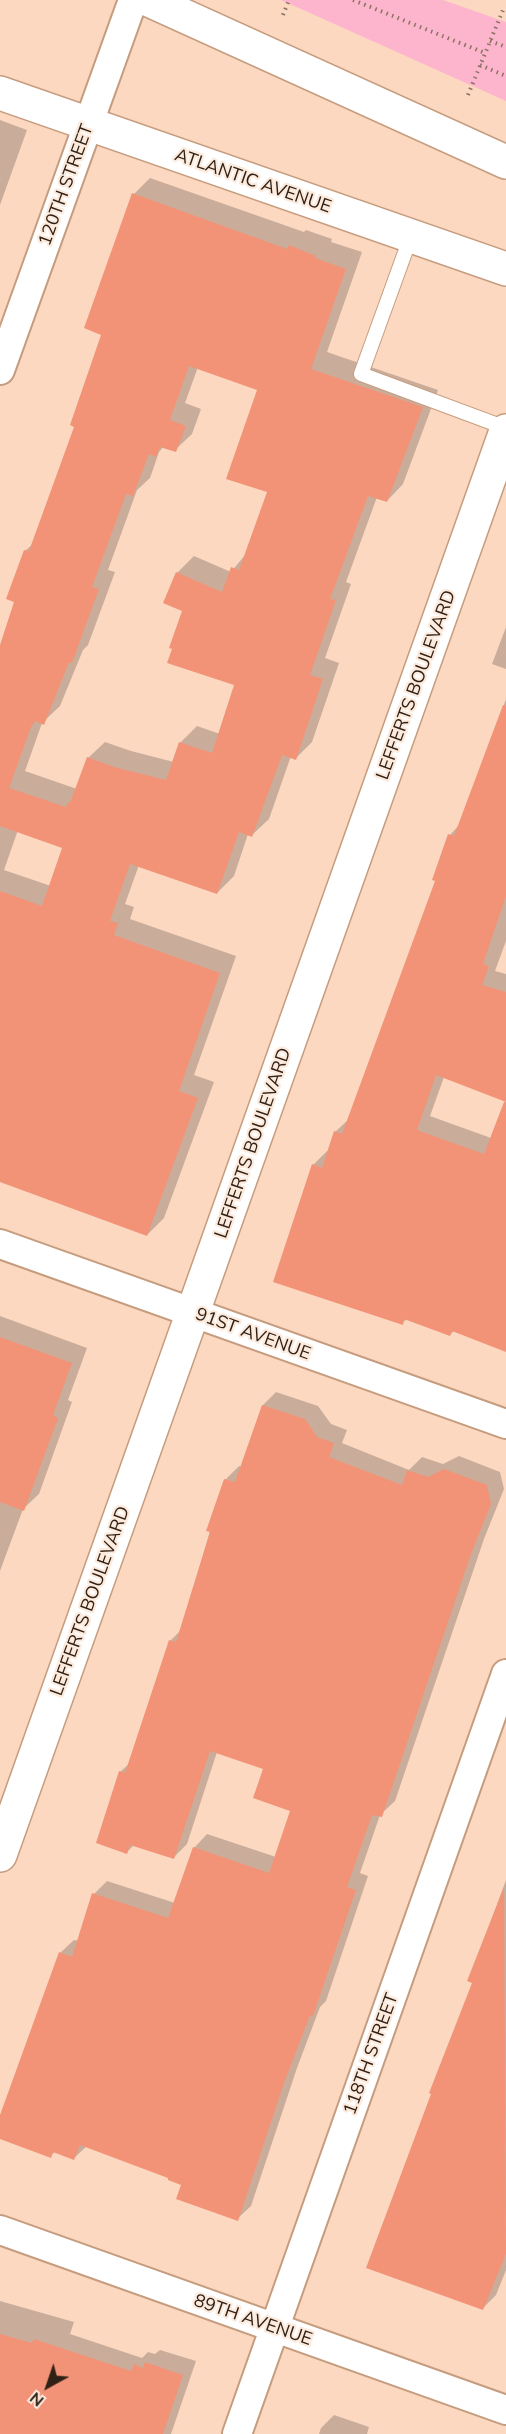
<!DOCTYPE html>
<html>
<head>
<meta charset="utf-8">
<style>
  body { margin:0 }
  #map { position:relative; width:506px; height:2434px; overflow:hidden; background:#fcd8c0; font-family:Mulish,sans-serif }
  canvas { display:block }
  .north { position:absolute; left:18px; top:2356px; width:60px; height:60px; -webkit-text-stroke:4px #fceadd; paint-order:stroke; rotate:220deg; font-size:16px; font-weight:700; line-height:24px; text-align:center; color:#302015 }
  .north::after { content:''; display:block; margin:auto; width:21px; height:27px; background:#302015; clip-path:polygon(50% 0,100% 100%,50% 72%,0 100%) }
</style>
</head>
<body>
<div id="map">
<canvas width="506" height="2434"></canvas>
<div class="north">N</div>
</div>
<script>
const ctx = document.querySelector('canvas').getContext('2d');
ctx.lineJoin = 'round';
function fill(path, color) {
  ctx.fillStyle = color;
  ctx.fill(path, 'evenodd');
}
function poly(rows) {
  const path = new Path2D();
  for (const r of rows) {
    path.moveTo(r[0], r[1]);
    for (let i = 2; i < r.length; i += 2) path.lineTo(r[i], r[i + 1]);
  }
  return path;
}
function strokePath(path, color, width, dash) {
  ctx.strokeStyle = color;
  ctx.lineWidth = width;
  ctx.lineCap = dash ? 'butt' : 'round';
  ctx.setLineDash(dash || []);
  ctx.stroke(path);
}
function drawText(font, color, halo, rows, align = 'center') {
  ctx.font = font + ' Mulish,sans-serif';
  ctx.lineWidth = 4.5;
  ctx.setLineDash([]);
  ctx.textBaseline = 'middle';
  ctx.strokeStyle = halo;
  ctx.fillStyle = color;
  for (const [text, x, y, turn = 0] of rows) {
    ctx.save();
    ctx.translate(x, y);
    ctx.rotate((+turn || 0) * Math.PI / 180);
    ctx.textAlign = isNaN(turn) ? turn : align;
    if (halo) ctx.strokeText(text, 0, 0);
    ctx.fillText(text, 0, 0);
    ctx.restore();
  }
}
const green = poly([
  [281,0,443,0,506,22,506,101]
]);
const shadow = poly([
  [0,120,27,130,0,205],
  [150,178,304,232,306,230,332,239,331,242,362,252,327,352,438,390,403,484,387,501,377,497,346,582,351,584,325,658,339,663,312,742,296,758,291,756,269,819,252,835,248,834,234,876,217,893,139,865,125,904,134,907,130,919,236,956,194,1075,214,1082,164,1218,147,1235,0,1166,0,649,16,601,26,550,34,543,76,426,97,355,134,194],
  [198,367,259,389,269,492,245,555,231,572,194,556,177,573,184,610,236,684,220,734,197,726,181,742,174,762,131,751,105,742,88,758,77,789,25,771,42,723,60,706,83,650,88,645,115,572,108,570,137,490,150,478,159,452,164,446,175,450,192,434,201,409,185,403],
  [18,830,64,847,51,886,4,870],
  [506,627,506,669,492,664],
  [506,699,506,941,495,971,506,974,506,1077,444,1077,430,1116,491,1138,506,1115,506,1350,454,1331,450,1335,407,1319,402,1323,313,1165,327,1151,329,1151,335,1132,349,1119,437,880,450,835,460,824],
  [0,1316,87,1348,68,1400,72,1402,39,1494,23,1509,0,1571],
  [276,1392,318,1406,331,1424,347,1430,342,1443,409,1470,422,1457,443,1464,459,1456,500,1472,504,1489,484,1539,395,1801,380,1815,360,1873,368,1876,326,2001,320,2007,297,2068,251,2206,237,2219,170,2177,87,2146,74,2158,55,2152,50,2156,0,2137,0,2119,60,1953,74,1940,79,1941,94,1894,107,1881,175,1903,194,1848,207,1834,276,1857,292,1810,264,1768,217,1752,187,1844,173,1858,134,1845,127,1852,120,1772,130,1763,171,1640,181,1630,225,1480,239,1466,242,1467,263,1405],
  [506,1880,506,2270,496,2295,482,2309,474,1982,469,1980],
  [0,2301,74,2322,70,2334,142,2358,148,2352,155,2354,160,2350,196,2361,171,2434,0,2434],
  [334,2415,369,2427,367,2434,319,2434,321,2428]
]);
const building = poly([
  [132,193,287,249,289,245,316,256,315,258,346,269,311,369,423,407,387,502,368,496,330,599,336,600,310,675,323,679,296,760,282,755,252,837,239,832,217,894,130,864,110,921,118,923,114,935,220,973,179,1091,198,1098,147,1236,0,1182,0,891,42,906,62,848,0,826,0,645,14,602,6,599,24,550,29,551,74,427,70,425,101,335,84,328],
  [189,366,257,390,226,479,267,492,239,570,231,567,222,592,176,572,163,603,182,611,169,648,172,649,167,663,234,685,212,753,179,742,166,780,114,767,87,757,70,803,68,802,66,807,9,788,31,727,35,721,44,725,69,662,72,663,99,589,92,587,126,494,133,496,149,454,156,457,160,447,176,452,186,426,170,420],
  [503,705,506,706,506,896,483,964,489,966,482,985,506,992,506,1102,436,1075,417,1130,484,1154,504,1102,506,1102,506,1352,452,1331,450,1336,404,1319,403,1325,273,1282,312,1164,322,1168,334,1131,342,1134,435,881,432,880,448,834,454,836],
  [0,1337,72,1363,53,1415,58,1418,24,1511,0,1502],
  [262,1405,305,1419,317,1437,334,1443,329,1457,402,1485,407,1470,428,1477,444,1469,487,1485,491,1504,471,1554,382,1817,372,1815,347,1887,356,1890,313,2016,310,2015,284,2083,238,2221,176,2199,181,2185,168,2180,168,2178,80,2145,74,2160,53,2152,51,2158,0,2139,0,2115,59,1952,72,1957,92,1893,168,1918,193,1847,269,1873,290,1811,253,1798,263,1769,210,1751,174,1859,130,1845,127,1854,96,1843,119,1771,125,1773,169,1640,176,1642,210,1532,206,1531,224,1479,235,1482],
  [504,1887,506,2254,483,2310,366,2268,431,2094,429,2093,472,1983,467,1981],
  [0,2334,32,2343,34,2339,131,2371,134,2364,143,2368,145,2362,183,2375,163,2434,0,2434]
]);
const path = poly([
  [353,0,485,53],
  [283,15,289,0],
  [490,41,506,47],
  [480,65,506,76],
  [468,95,503,10]
]);
const service = poly([
  [411,236,361,374,506,428]
]);
const minor = poly([
  [0,370,133,0],
  [0,1244,506,1424],
  [0,2230,506,2410],
  [237,2434,506,1674]
]);
const tertiary = poly([
  [0,1855,506,431]
]);
const primary = poly([
  [149,0,506,162],
  [0,93,506,269]
]);
const streetNames = [
  ["ATLANTIC AVENUE",253,181,19],
  ["120TH STREET",66,185,-70],
  ["LEFFERTS BOULEVARD",416,685,-70],
  ["LEFFERTS BOULEVARD",253,1143,-71],
  ["91ST AVENUE",253,1334,20],
  ["LEFFERTS BOULEVARD",90,1601,-70],
  ["118TH STREET",371,2054,-70],
  ["89TH AVENUE",253,2320,19]
];
fill(green, '#fdb5ce');
fill(shadow, '#0003');
fill(building, '#f29277');
strokePath(service, '#c69c7e', 16);
strokePath(minor, '#c69c7e', 32);
strokePath(tertiary, '#c69c7e', 36);
strokePath(primary, '#c69c7e', 36);
strokePath(path, '#8c7362', 4, [1.5, 4.5]);
strokePath(service, '#fff', 14);
strokePath(minor, '#fff', 28);
strokePath(tertiary, '#fff', 33);
strokePath(primary, '#fff', 33);
drawText('18px', '#302015', '#fceadd', streetNames);
</script>
</body>
</html>
